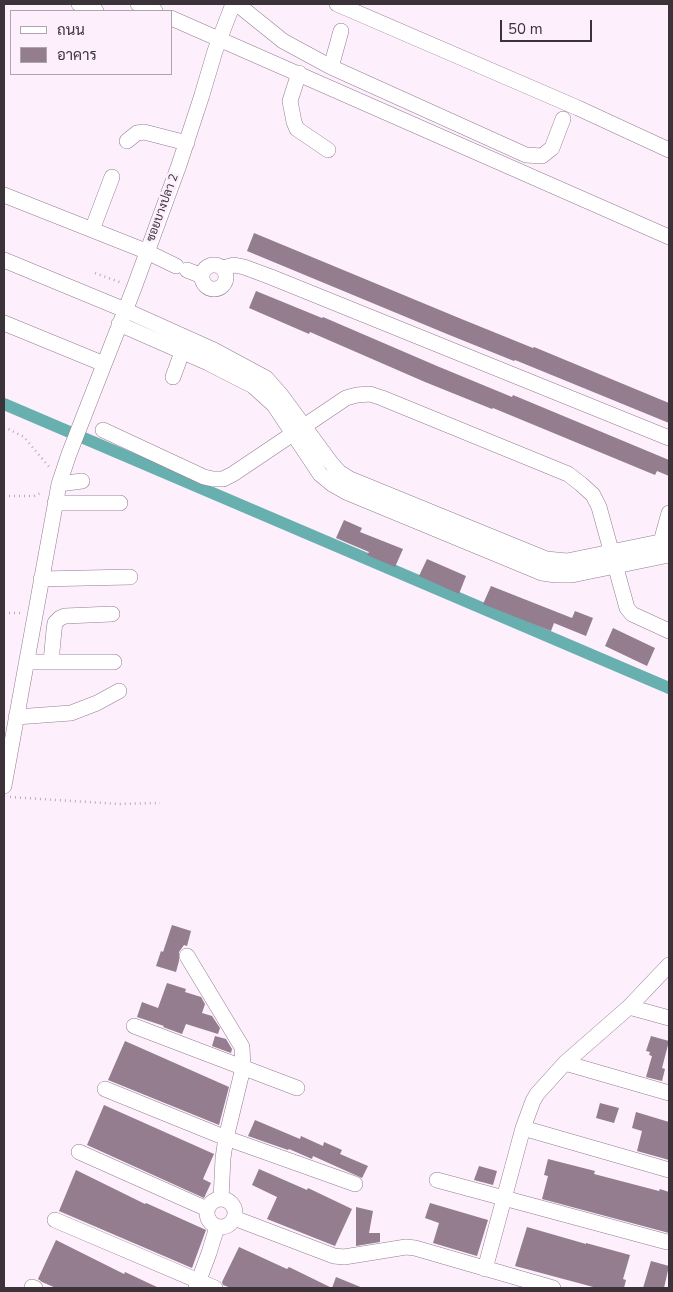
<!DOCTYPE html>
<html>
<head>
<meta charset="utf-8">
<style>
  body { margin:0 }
  #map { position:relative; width:673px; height:1292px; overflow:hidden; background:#fdeffc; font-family:"Nunito Sans",Sarabun,sans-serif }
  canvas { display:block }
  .frame { position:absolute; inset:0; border:5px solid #3b323a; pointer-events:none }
  .legend { position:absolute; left:10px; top:10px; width:162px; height:65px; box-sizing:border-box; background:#fdeffc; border:1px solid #afa3ae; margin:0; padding:6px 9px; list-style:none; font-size:15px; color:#3b323a }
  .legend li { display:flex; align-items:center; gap:10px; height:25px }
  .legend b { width:25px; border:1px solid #afa3ae }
  .scale { position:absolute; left:500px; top:20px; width:92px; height:22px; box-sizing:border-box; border:2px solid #3b323a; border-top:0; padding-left:6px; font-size:15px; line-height:18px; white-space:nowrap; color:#3b323a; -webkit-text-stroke:4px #fdeffc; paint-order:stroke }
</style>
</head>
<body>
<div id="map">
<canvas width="673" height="1292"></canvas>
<div class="frame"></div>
<ul class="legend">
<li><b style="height:6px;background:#fff"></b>ถนน</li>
<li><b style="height:14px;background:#937d8e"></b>อาคาร</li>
</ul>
<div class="scale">50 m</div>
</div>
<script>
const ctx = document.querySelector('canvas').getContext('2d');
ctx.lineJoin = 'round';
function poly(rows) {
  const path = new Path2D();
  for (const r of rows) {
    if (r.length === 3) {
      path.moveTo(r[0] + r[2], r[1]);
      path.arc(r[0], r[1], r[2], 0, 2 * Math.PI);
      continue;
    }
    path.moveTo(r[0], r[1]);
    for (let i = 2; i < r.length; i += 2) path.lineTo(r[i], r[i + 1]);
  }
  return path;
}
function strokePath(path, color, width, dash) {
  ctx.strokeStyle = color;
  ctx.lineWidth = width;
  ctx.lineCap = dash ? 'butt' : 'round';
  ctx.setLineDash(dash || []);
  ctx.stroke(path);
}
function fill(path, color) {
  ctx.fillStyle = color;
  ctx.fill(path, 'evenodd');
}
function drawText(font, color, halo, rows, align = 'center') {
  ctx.font = font + ' "Nunito Sans",Sarabun,sans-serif';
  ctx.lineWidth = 5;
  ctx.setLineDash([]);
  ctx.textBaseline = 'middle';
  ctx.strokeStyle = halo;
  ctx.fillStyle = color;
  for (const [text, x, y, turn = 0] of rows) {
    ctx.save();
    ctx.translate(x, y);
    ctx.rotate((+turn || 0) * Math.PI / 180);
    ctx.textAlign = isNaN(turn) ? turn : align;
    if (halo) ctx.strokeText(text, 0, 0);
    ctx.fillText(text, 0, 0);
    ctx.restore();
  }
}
const canal = poly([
  [4,404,669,688]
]);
const building = poly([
  [254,233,459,318,533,348,534,347,669,403,669,423,515,360,514,361,447,334,247,251],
  [256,291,322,318,323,317,437,366,512,397,513,395,669,460,669,476,657,471,655,475,493,408,492,409,425,382,310,332,309,334,249,308],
  [344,520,362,528,360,532,403,549,395,567,367,555,369,552,336,538],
  [427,559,466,576,459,594,419,576],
  [491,586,572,618,575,611,593,618,586,636,554,623,551,631,483,604],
  [613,628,655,648,647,666,605,646],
  [172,925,191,931,187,946,184,945,179,952,179,961,176,972,156,966,161,951,163,952],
  [167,983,186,989,185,992,201,997,205,1004,202,1013,212,1016,220,1028,218,1034,186,1024,182,1034,163,1027,164,1026,137,1017,142,1002,158,1008],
  [215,1036,226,1039,232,1049,231,1053,212,1046],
  [651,1036,669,1041,662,1068,665,1069,662,1081,646,1077,652,1056,649,1055,650,1052,646,1051],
  [125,1041,229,1087,219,1125,108,1080],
  [600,1103,619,1108,614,1123,596,1118],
  [104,1105,214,1154,203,1179,211,1183,204,1198,87,1145],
  [636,1112,669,1122,669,1160,637,1151,642,1131,632,1128],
  [255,1120,300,1139,301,1136,323,1146,324,1142,342,1150,340,1154,368,1166,362,1178,313,1156,312,1159,289,1149,288,1150,248,1136],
  [548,1159,595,1171,594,1174,659,1191,660,1189,669,1192,669,1233,542,1199,548,1176,544,1175],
  [479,1166,497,1171,493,1185,474,1180],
  [259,1169,307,1190,308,1188,352,1209,335,1246,267,1219,277,1197,252,1185],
  [76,1170,145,1204,146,1203,206,1230,192,1268,59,1211],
  [430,1203,488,1220,477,1256,433,1243,439,1223,425,1218],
  [356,1207,373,1211,369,1233,380,1233,380,1242,356,1246],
  [527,1227,586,1244,586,1243,630,1255,623,1279,626,1280,624,1288,597,1288,515,1266],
  [56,1240,124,1274,125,1272,159,1288,56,1288,42,1282,38,1279],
  [239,1247,287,1269,289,1267,332,1288,336,1277,363,1288,231,1288,223,1285,222,1282],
  [651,1261,669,1266,664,1288,643,1288]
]);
const path = poly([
  [95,273,122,283],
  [4,427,24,437,50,468],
  [4,496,34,496,43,492],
  [4,613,24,613],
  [10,797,119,804,160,803]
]);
const minor = poly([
  [79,4,96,11],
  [138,4,155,11],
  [237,4,283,41,331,67,341,31],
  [337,4,578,108,669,150],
  [171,18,669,237],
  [331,67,526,155,542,156,552,148,563,119],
  [299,73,290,101,294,122,297,129,328,150],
  [127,141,137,133,144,132,187,143],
  [4,195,143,250,176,266],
  [92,230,112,177],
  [4,260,125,310,214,350,266,378,281,395,331,463,339,472,350,479,546,559,567,561,669,540],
  [214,277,12],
  [223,268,234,265,244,267,271,277,669,438],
  [187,270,202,276],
  [4,323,104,364],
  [119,324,208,363,253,386,274,405,320,474,332,484,346,492,542,573,556,575,572,575,669,555],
  [173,377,182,352],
  [103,430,204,477,213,479,223,479,233,474,346,398,357,395,370,394,382,398,568,474,581,484,593,495,599,507,627,608,632,614,669,631],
  [59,484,82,481],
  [55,503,120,503],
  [661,542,669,513],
  [41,579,130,577],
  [27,662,114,662],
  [51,662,54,630,55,623,60,618,65,616,112,614],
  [16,717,71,713,97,703,119,691],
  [4,786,59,484,69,454,134,288,179,165,202,95,215,51,233,4],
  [187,956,242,1047,243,1068,226,1138,223,1158,221,1199],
  [629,1007,669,1018],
  [134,1026,297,1088],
  [565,1063,669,1093],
  [105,1089,226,1138,355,1184],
  [523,1128,669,1170],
  [79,1152,207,1209],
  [437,1180,667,1242],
  [221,1213,14],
  [234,1218,334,1256,344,1257,406,1247,415,1248,553,1288],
  [55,1220,215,1288],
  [485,1269,523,1128,533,1101,537,1094,565,1063,629,1007,669,965],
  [32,1287,35,1288],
  [196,1288,209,1253,217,1227]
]);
const streetNames = [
  ["ซอยบางปลา 2",163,208,-70]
];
strokePath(canal, '#68afaf', 12);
fill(building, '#937d8e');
strokePath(minor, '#927e91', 16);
strokePath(path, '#b8acb7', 2.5, [1, 4]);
strokePath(minor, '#fff', 15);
drawText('12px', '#3b323a', '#fdeffc', streetNames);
</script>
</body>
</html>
